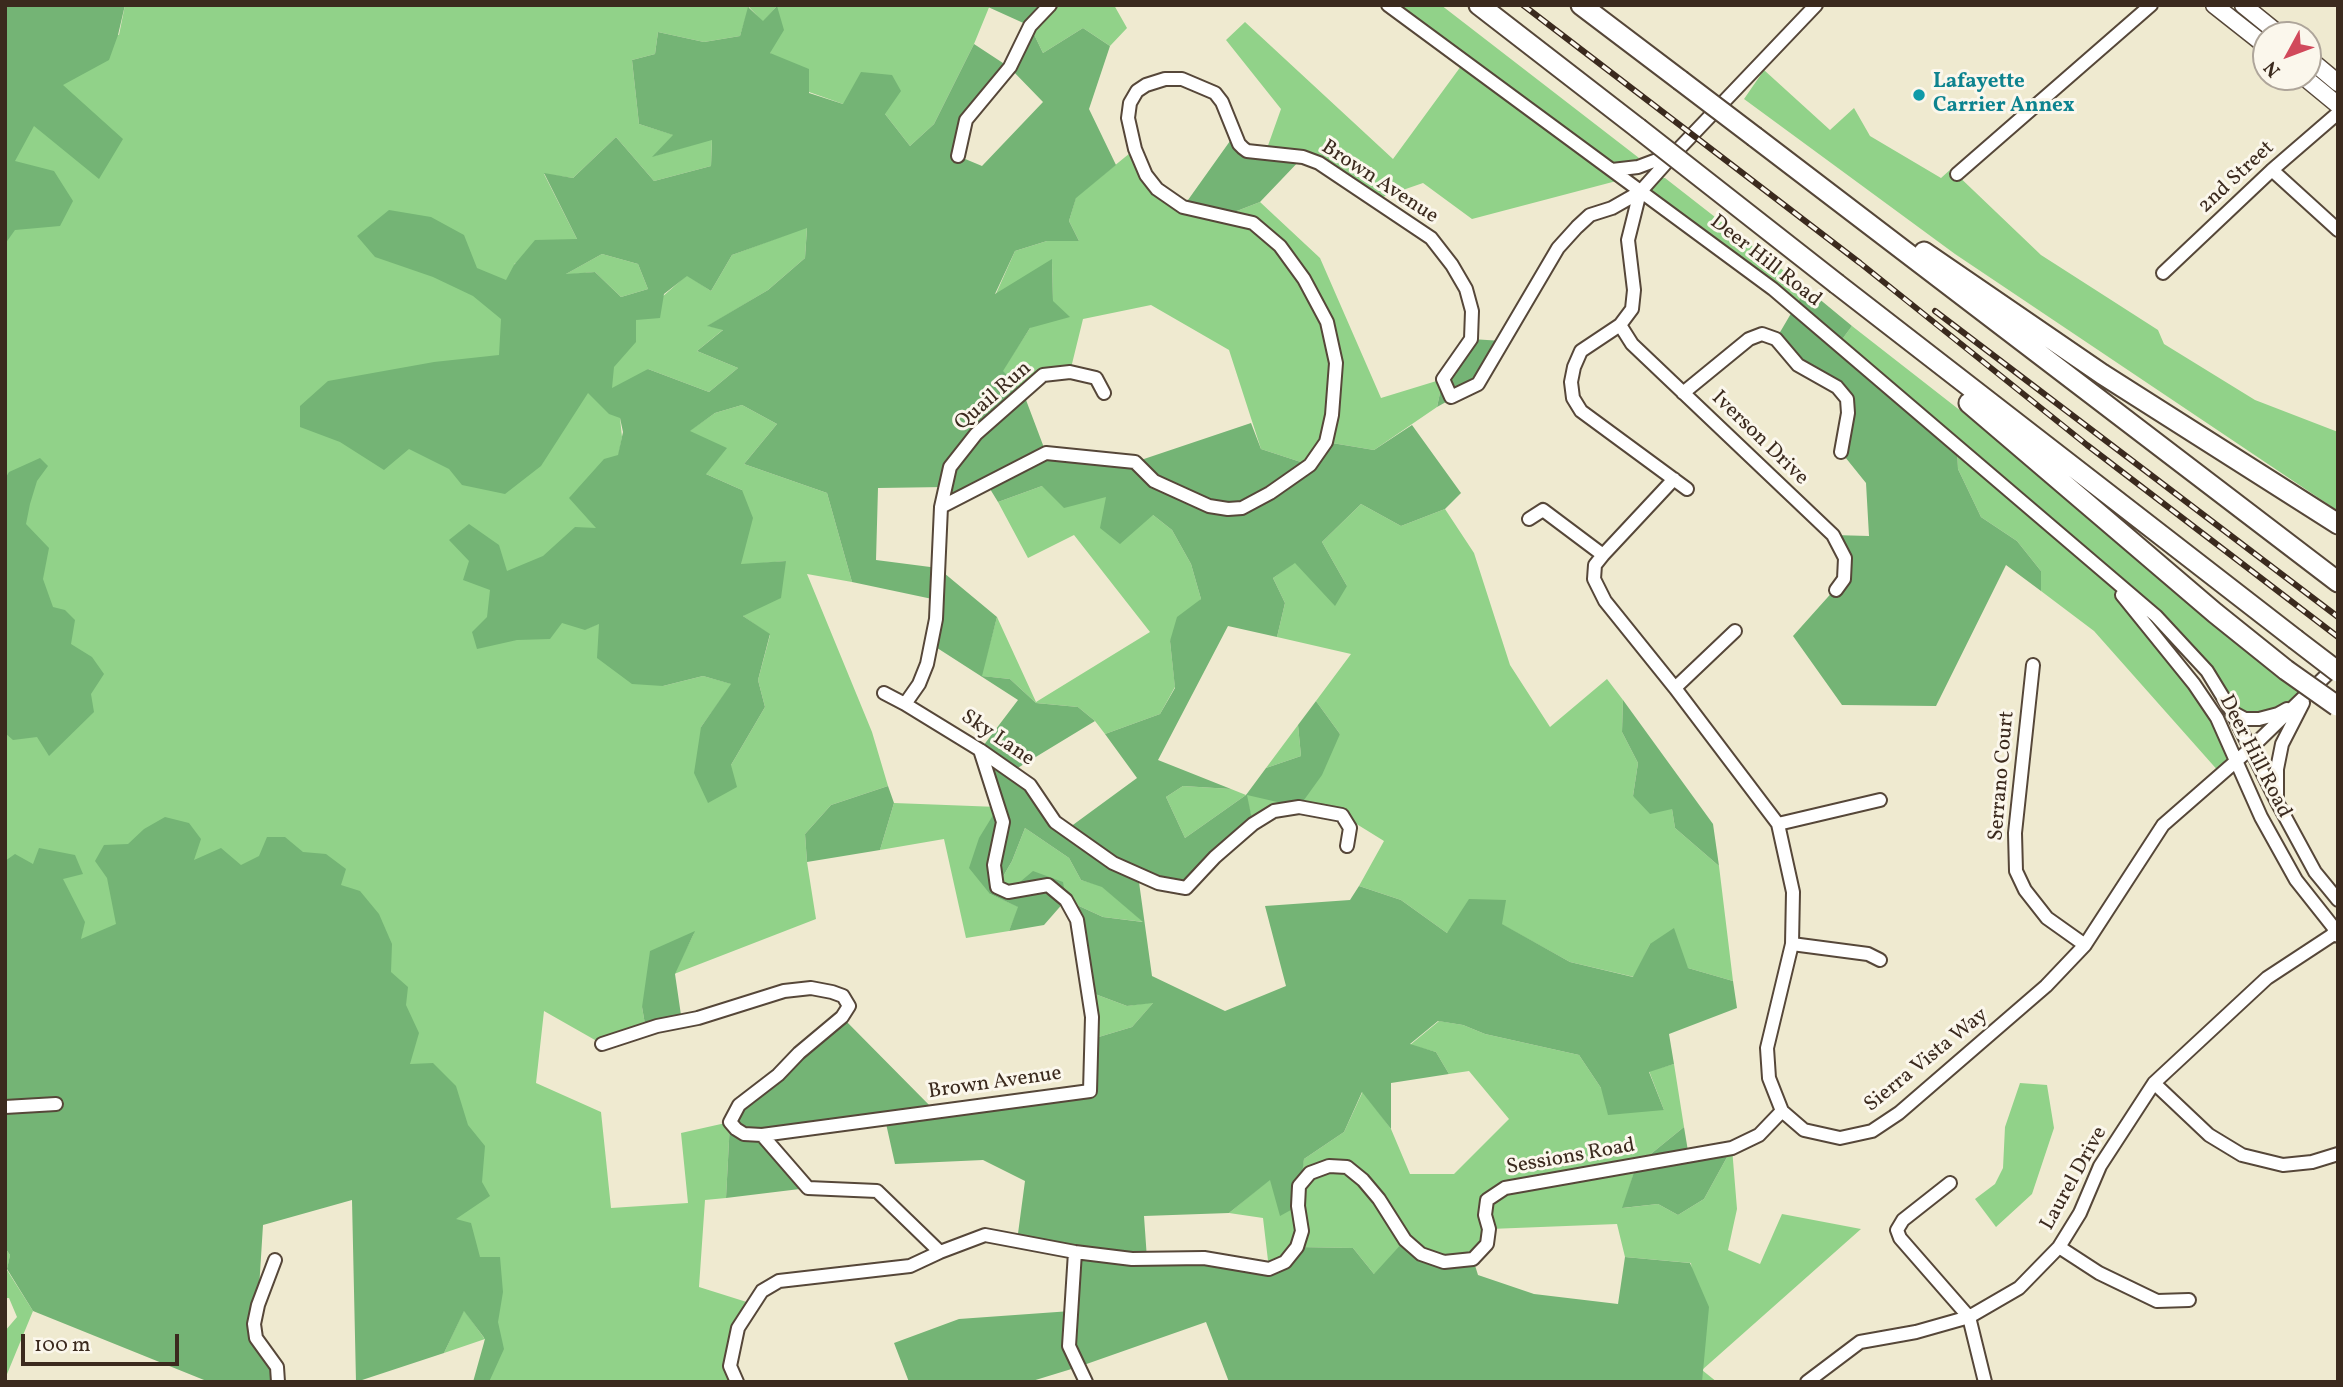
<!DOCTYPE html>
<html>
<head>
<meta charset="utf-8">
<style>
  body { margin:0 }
  #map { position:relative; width:2343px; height:1387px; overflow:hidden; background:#efead0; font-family:Vollkorn,serif }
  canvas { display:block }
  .frame { position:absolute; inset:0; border:7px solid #3b2a1e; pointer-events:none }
  .north { position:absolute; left:2252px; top:21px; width:70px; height:70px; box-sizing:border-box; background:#fbf7ec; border:2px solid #aea59a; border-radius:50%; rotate:229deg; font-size:19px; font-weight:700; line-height:28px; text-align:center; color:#3b2a1e }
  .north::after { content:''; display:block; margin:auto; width:24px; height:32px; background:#d1495b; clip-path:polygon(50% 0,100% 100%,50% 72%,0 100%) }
  .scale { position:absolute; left:21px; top:1334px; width:158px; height:32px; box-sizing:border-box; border:4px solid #3b2a1e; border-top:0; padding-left:9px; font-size:21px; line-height:24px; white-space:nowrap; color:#3b2a1e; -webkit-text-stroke:5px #fbf7ec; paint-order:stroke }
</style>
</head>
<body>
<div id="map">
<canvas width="2343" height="1387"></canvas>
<div class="frame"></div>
<div class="north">N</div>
<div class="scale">100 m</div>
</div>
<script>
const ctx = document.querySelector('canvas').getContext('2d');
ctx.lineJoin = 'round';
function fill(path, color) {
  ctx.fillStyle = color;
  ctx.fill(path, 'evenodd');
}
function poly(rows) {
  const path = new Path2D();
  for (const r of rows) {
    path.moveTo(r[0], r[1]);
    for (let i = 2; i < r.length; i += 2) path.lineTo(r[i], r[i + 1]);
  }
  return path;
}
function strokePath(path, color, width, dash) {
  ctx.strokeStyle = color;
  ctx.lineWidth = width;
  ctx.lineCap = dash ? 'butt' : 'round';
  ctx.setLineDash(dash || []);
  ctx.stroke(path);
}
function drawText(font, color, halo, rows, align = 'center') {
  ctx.font = font + ' Vollkorn,serif';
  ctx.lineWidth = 6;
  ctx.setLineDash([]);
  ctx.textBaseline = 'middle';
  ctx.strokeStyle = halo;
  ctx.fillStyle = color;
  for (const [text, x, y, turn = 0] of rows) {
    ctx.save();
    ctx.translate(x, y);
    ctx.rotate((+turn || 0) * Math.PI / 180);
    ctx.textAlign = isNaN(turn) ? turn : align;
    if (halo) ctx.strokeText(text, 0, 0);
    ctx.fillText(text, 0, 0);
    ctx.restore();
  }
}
const green = poly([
  [5,5,119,35,125,5,990,5,974,44,934,124,910,146,885,114,843,104,809,92,770,53,776,7,763,22,749,7,740,36,704,42,658,32,655,54,632,60,639,124,674,135,654,156,712,139,711,166,654,181,616,137,573,178,544,174,577,239,514,264,636,320,687,275,711,291,732,255,807,227,805,258,768,290,708,326,724,329,697,351,738,368,709,392,648,369,620,418,622,437,586,629,600,623,663,686,703,676,732,684,701,727,731,765,765,707,758,680,770,635,743,616,786,561,741,565,742,490,706,474,689,431,715,413,742,405,777,424,744,464,827,493,852,582,807,574,872,732,888,786,831,805,805,834,807,862,816,919,674,974,694,933,642,1007,646,1030,602,1044,544,1011,536,1083,601,1112,611,1208,688,1203,681,1133,730,1122,726,1198,705,1200,699,1287,753,1304,730,1366,737,1382,480,1382,485,1339,444,1353,464,1310,484,1338,493,1257,480,1257,5,1046],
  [1050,5,1114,5,1127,28,1110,46,1083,28,1043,53,1030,26],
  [1388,5,1441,5,1639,158,1632,163,1624,179,1472,219,1423,183,1374,200,1319,163,1265,154,1281,109,1226,40,1245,22,1393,159,1464,62],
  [1764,70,1830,130,1854,108,1870,136,1941,178,1951,169,2041,255,2158,330,2164,344,2255,400,2338,432,2338,511,1955,254,1744,99],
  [1135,149,1146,175,1183,207,1224,216,1260,202,1320,258,1381,398,1443,379,1437,407,1374,450,1326,442,1310,465,1261,449,1229,350,1151,305,1083,319,1070,372,1043,375,1023,392,1002,371,1030,328,1053,301,1052,260,995,296,1015,251,1047,241,1079,241,1069,221,1076,197],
  [1652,178,1665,178,1806,288,1794,308,1640,192],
  [602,254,638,264,648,289,621,297,595,272,564,275],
  [1852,326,2007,447,2307,694,2299,702,2245,719,2207,671,2106,575,2194,684,2235,761,2220,773,2094,631,2041,591,2041,571,2017,541,1981,517,1958,469,1957,448,1838,345],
  [1042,486,1106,497,1153,515,1172,530,1191,564,1201,599,1170,641,1175,687,1160,714,1105,734,1095,721,1078,707,1036,703,1010,679,981,676,997,617,1036,702,1150,632,1074,535,1028,558,998,502],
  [1361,504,1401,526,1445,509,1474,553,1510,665,1550,727,1607,679,1623,700,1622,732,1638,763,1633,796,1672,809,1675,828,1719,866,1733,981,1688,968,1650,944,1634,977,1570,962,1501,924,1505,900,1447,933,1401,900,1359,886,1384,841,1342,815,1299,807,1253,824,1246,795,1185,838,1166,797,1183,786,1231,789,1246,795,1340,734,1316,701,1351,654,1277,637,1285,603,1273,578,1295,562,1347,586,1322,542],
  [1298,725,1301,756,1266,768],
  [894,803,998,807,990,894,1019,907,1009,931,966,938,944,839,880,850],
  [1025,828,1069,858,1081,880,1102,886,1144,922,1103,917,1066,900,1008,892,997,887,1012,861],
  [1087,991,1127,1006,1154,1002,1132,1027,1092,1039],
  [1439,1021,1463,1025,1485,1034,1579,1055,1601,1088,1664,1110,1649,1071,1674,1064,1684,1127,1636,1166,1623,1208,1658,1204,1678,1215,1704,1199,1732,1148,1737,1209,1728,1250,1760,1264,1782,1214,1861,1229,1702,1370,1717,1382,1702,1382,1691,1263,1625,1257,1617,1224,1490,1229,1473,1259,1374,1274,1353,1248,1297,1247,1269,1269,1263,1218,1229,1213,1270,1179,1299,1186,1304,1159,1344,1132,1363,1091,1391,1129,1410,1174,1454,1174,1509,1119,1469,1071,1449,1074,1436,1052,1410,1045],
  [2020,1083,2047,1085,2054,1128,2032,1194,1996,1227,1975,1199,1995,1184,2003,1168,2005,1127],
  [5,1248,10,1255,7,1270,33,1311,5,1379,5,1331,17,1317,9,1298,5,1298]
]);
const forest = poly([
  [5,5,125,5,118,35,109,60,63,85,123,139,99,179,34,126,15,161,54,171,73,201,60,226,15,230,5,244],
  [990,5,1050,5,1030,26,1043,53,1083,28,1110,46,1089,109,1116,165,1076,198,1069,221,1079,241,1047,241,1015,251,995,294,1052,259,1053,301,1070,317,1030,328,1003,371,1023,392,1046,453,1135,462,1251,423,1261,449,1310,465,1326,442,1374,450,1412,425,1461,493,1445,509,1401,526,1361,504,1322,542,1347,586,1335,606,1295,563,1273,578,1285,603,1277,637,1228,626,1158,760,1231,789,1183,786,1166,797,1185,838,1246,795,1266,768,1301,756,1298,725,1316,701,1340,734,1322,775,1299,807,1247,795,1253,824,1186,888,1138,875,1152,976,1225,1011,1286,986,1265,906,1350,900,1359,886,1401,900,1447,933,1469,899,1506,900,1502,924,1570,962,1633,977,1650,944,1674,928,1688,968,1733,981,1737,1008,1669,1034,1674,1064,1649,1072,1664,1110,1608,1115,1601,1088,1579,1055,1485,1034,1463,1025,1438,1021,1410,1044,1436,1052,1449,1074,1391,1083,1391,1129,1362,1092,1344,1132,1304,1159,1298,1206,1280,1216,1270,1180,1229,1213,1144,1216,1147,1259,1269,1269,1297,1247,1353,1248,1374,1274,1405,1240,1421,1254,1473,1259,1478,1275,1534,1294,1618,1304,1625,1257,1690,1263,1709,1307,1702,1382,1229,1382,1206,1322,1078,1367,1029,1382,909,1382,894,1343,959,1319,1071,1311,1075,1252,1017,1241,1025,1181,983,1160,895,1164,885,1119,763,1135,808,1188,726,1198,730,1122,739,1105,842,1017,936,1112,1090,1091,1092,1039,1132,1027,1153,1003,1127,1006,1087,991,1077,920,1065,901,1044,925,1009,931,1018,907,990,894,969,868,979,838,998,807,980,750,1018,700,931,644,937,600,852,582,827,493,744,464,777,424,742,405,715,413,690,431,727,448,706,474,742,490,753,518,741,564,786,561,781,598,743,616,770,634,758,680,765,707,731,765,737,787,708,803,694,773,701,727,731,684,703,676,663,686,632,684,597,658,599,624,585,630,562,623,550,639,517,640,477,649,472,632,487,617,490,590,463,580,469,561,449,540,469,524,499,545,507,571,543,556,575,527,596,528,569,498,604,459,618,455,623,432,620,418,609,414,588,393,541,466,505,494,462,485,449,469,409,449,384,470,340,442,300,427,300,406,328,381,434,362,499,355,501,319,473,296,433,277,375,257,357,236,389,210,431,217,464,235,477,268,506,280,514,265,535,240,577,239,544,173,573,178,616,137,654,181,711,166,712,140,652,157,673,135,639,124,632,60,655,54,658,32,704,42,740,36,748,7,763,21,777,6,784,30,770,53,809,69,809,93,843,104,861,72,892,75,901,91,885,114,910,146,934,124,974,44,1009,67,1030,26,988,7],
  [1010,68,1043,102,982,166,958,156,966,120],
  [807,228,805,258,768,290,707,326,723,330,697,351,738,368,709,392,648,369,612,388,614,367,636,342,636,320,660,318,664,294,687,276,711,291,732,255],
  [602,254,638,264,648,289,621,297,595,272,566,274],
  [987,484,998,502,1042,486,1064,508,1106,497,1100,528,1120,544,1153,515,1172,530,1191,564,1201,599,1177,617,1170,641,1175,688,1160,714,1105,734,1137,778,1066,830,1011,772,1095,721,1078,707,1036,703,1010,679,982,676,997,617,938,568,876,560,878,488,945,487,941,507],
  [1025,828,1069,858,1081,880,1102,887,1143,922,1103,917,1066,900,1063,882,1033,871,1008,892,997,887,1012,861],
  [1235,134,1239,144,1303,157,1260,202,1224,216,1183,207],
  [1806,288,1852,326,1838,345,1957,448,1958,469,1981,517,2017,541,2041,571,2041,591,2006,565,1936,706,1842,705,1793,636,1844,579,1833,535,1869,536,1866,483,1841,452,1847,399,1776,339],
  [1471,339,1503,341,1478,384,1437,407,1443,379],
  [40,458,48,466,37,481,30,504,26,524,49,548,43,579,53,607,65,610,75,620,71,644,92,657,104,674,91,694,94,712,49,756,37,737,13,740,5,733,5,479,9,472],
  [1623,700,1713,824,1719,866,1675,828,1672,809,1650,814,1633,796,1638,763,1622,732],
  [888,786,894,803,880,850,807,862,805,834,831,805],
  [165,817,189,823,201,839,194,860,221,848,241,865,259,856,267,837,285,837,303,852,326,854,346,869,341,885,360,891,379,914,392,944,391,972,408,987,406,1005,419,1033,410,1064,433,1063,456,1086,468,1125,485,1146,482,1182,490,1196,456,1219,471,1223,480,1257,500,1257,503,1292,498,1322,504,1349,489,1382,473,1382,485,1339,464,1311,444,1353,356,1382,352,1200,263,1225,258,1305,254,1324,278,1382,209,1382,33,1311,7,1269,10,1255,5,1248,5,861,15,854,33,864,39,848,75,855,83,874,63,879,85,922,81,939,116,924,107,878,95,861,104,845,128,844,144,829],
  [695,931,675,974,682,1022,646,1030,642,1007,650,951],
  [1684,1127,1689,1157,1732,1148,1704,1199,1678,1215,1658,1204,1622,1208,1636,1166]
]);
const minor = poly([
  [1388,5,1773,289,2156,616,2207,671,2232,712,2277,802,2315,872,2338,900],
  [958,156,966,120,1010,67,1030,26,1050,5],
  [1612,170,1638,167,1670,155],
  [2272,170,2338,230],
  [1957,174,2151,5],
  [1640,192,1628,240,1634,290,1632,309,1620,325,1581,351,1574,367,1571,382,1573,398,1581,411,1687,489],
  [2163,273,2272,170,2338,113],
  [1620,325,1632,344,1833,535,1845,558,1844,579,1836,590],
  [1104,393,1096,378,1070,372,1043,375,976,434,950,467,941,507,936,619,927,664,919,684,905,704,980,750,1030,785,1055,822,1113,863,1158,883,1186,888,1215,857,1253,824,1274,811,1299,807,1342,815,1350,828,1347,846],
  [1683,393,1749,339,1762,334,1776,339,1798,365,1837,387,1847,399,1848,413,1841,452],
  [1674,479,1603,555,1595,565,1594,579,1605,601,1675,688,1778,824,1793,892,1792,944,1767,1048,1769,1078,1782,1111,1804,1130,1840,1138,1872,1131,1899,1113,2046,986,2085,945,2163,825,2250,749,2338,664],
  [941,507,1046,453,1135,462,1154,481,1209,506,1228,509,1242,508,1270,493,1310,465,1326,442,1332,415,1336,363,1327,322,1304,279,1280,246,1253,223,1183,207,1157,189,1146,175,1135,149,1128,118,1130,103,1137,91,1146,85,1165,79,1182,79,1215,93,1222,102,1239,144,1243,148,1247,151,1303,157,1319,163,1431,238,1452,265,1466,289,1472,311,1471,339,1443,379,1451,397,1478,384,1558,248,1577,227,1590,215,1612,208,1640,192,1674,154,1816,5],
  [1529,519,1543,510,1603,555],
  [2122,595,2194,684,2217,718,2261,817,2296,880,2338,933],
  [2033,665,2015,833,2016,871,2025,890,2047,918,2085,945],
  [1675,688,1735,631],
  [884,693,905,704],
  [2232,712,2245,719,2259,719,2278,714,2287,709],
  [2277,798,2277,769,2282,744,2303,703],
  [1778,824,1880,800],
  [1792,944,1868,954,1880,960],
  [602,1044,657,1026,698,1018,784,991,811,988,832,992,843,996,849,1006,842,1017,799,1053,778,1075,739,1105,730,1122,736,1129,744,1134,762,1135,1090,1091,1092,1017,1077,920,1066,900,1048,885,1008,892,997,887,994,865,1003,822,980,750],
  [2154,1083,2209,1135,2242,1155,2283,1165,2312,1162,2338,1154],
  [5,1107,56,1104],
  [762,1135,808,1188,877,1191,940,1252],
  [1950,1183,1903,1220,1897,1230,1900,1238,1969,1317,1985,1382],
  [2059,1247,2099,1273,2157,1301,2189,1300],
  [1075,1252,1069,1346,1086,1382],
  [275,1260,258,1305,254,1324,256,1338,277,1367,278,1382],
  [737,1382,730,1366,738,1328,762,1291,779,1281,910,1266,940,1252,985,1235,1075,1252,1132,1259,1204,1258,1269,1269,1285,1262,1297,1247,1302,1231,1298,1206,1299,1186,1310,1173,1329,1166,1347,1167,1363,1180,1379,1199,1405,1240,1421,1254,1444,1262,1473,1259,1487,1244,1489,1229,1485,1215,1487,1200,1505,1188,1732,1148,1759,1135,1782,1111],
  [1807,1382,1860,1342,1916,1332,1969,1317,2019,1288,2059,1247,2080,1213,2100,1166,2154,1083,2267,978,2337,932]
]);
const major = poly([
  [2214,5,2266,46],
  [2243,5,2280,35],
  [2308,58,2338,83],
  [2304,77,2338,105]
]);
const highway = poly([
  [1479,5,1638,128],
  [1581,5,1680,80],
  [1755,137,2338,582],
  [1924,252,2102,374,2338,524],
  [1837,284,2295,639],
  [1969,403,2215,613,2286,670],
  [2337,932,2338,932]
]);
const rail = poly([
  [1523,5,1860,263,2087,445,2338,637],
  [1935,311,2338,617]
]);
const highwayBridge = poly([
  [1680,80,1755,137],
  [1638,128,1837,284],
  [2295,639,2338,672],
  [2286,670,2337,706]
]);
const markers = [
  [1919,95,7,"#0f9aa8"]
];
const cultureNames = [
  ["Lafayette",1933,83],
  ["Carrier Annex",1933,107]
];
const streetNames = [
  ["2nd Street",2237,178,-43],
  ["Brown Avenue",1379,183,33],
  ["Deer Hill Road",1765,262,38],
  ["Quail Run",994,397,-41],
  ["Iverson Drive",1759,439,44],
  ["Sky Lane",997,739,34],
  ["Deer Hill Road",2254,757,63],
  ["Serrano Court",2003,776,-85],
  ["Sierra Vista Way",1927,1061,-39],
  ["Brown Avenue",995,1084,-8],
  ["Sessions Road",1571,1158,-10],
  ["Laurel Drive",2075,1179,-61]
];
fill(green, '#91d289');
fill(forest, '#74b475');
strokePath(minor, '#564739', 16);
strokePath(major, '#564739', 19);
strokePath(highway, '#564739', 23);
strokePath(minor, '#fff', 12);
strokePath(major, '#fff', 16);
strokePath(highway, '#fff', 19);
strokePath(rail, '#3b2a1e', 6);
strokePath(rail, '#fbf7ec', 3.5, [10]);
strokePath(highwayBridge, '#564739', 23, []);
strokePath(highwayBridge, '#fff', 19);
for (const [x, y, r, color] of markers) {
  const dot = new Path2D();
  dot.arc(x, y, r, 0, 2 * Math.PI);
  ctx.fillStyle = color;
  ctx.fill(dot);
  strokePath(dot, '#fbf7ec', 2.5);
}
drawText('bold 21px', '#0d838f', '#fbf7ec', cultureNames, 'left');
drawText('21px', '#3b2a1e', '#fbf7ec', streetNames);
</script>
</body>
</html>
